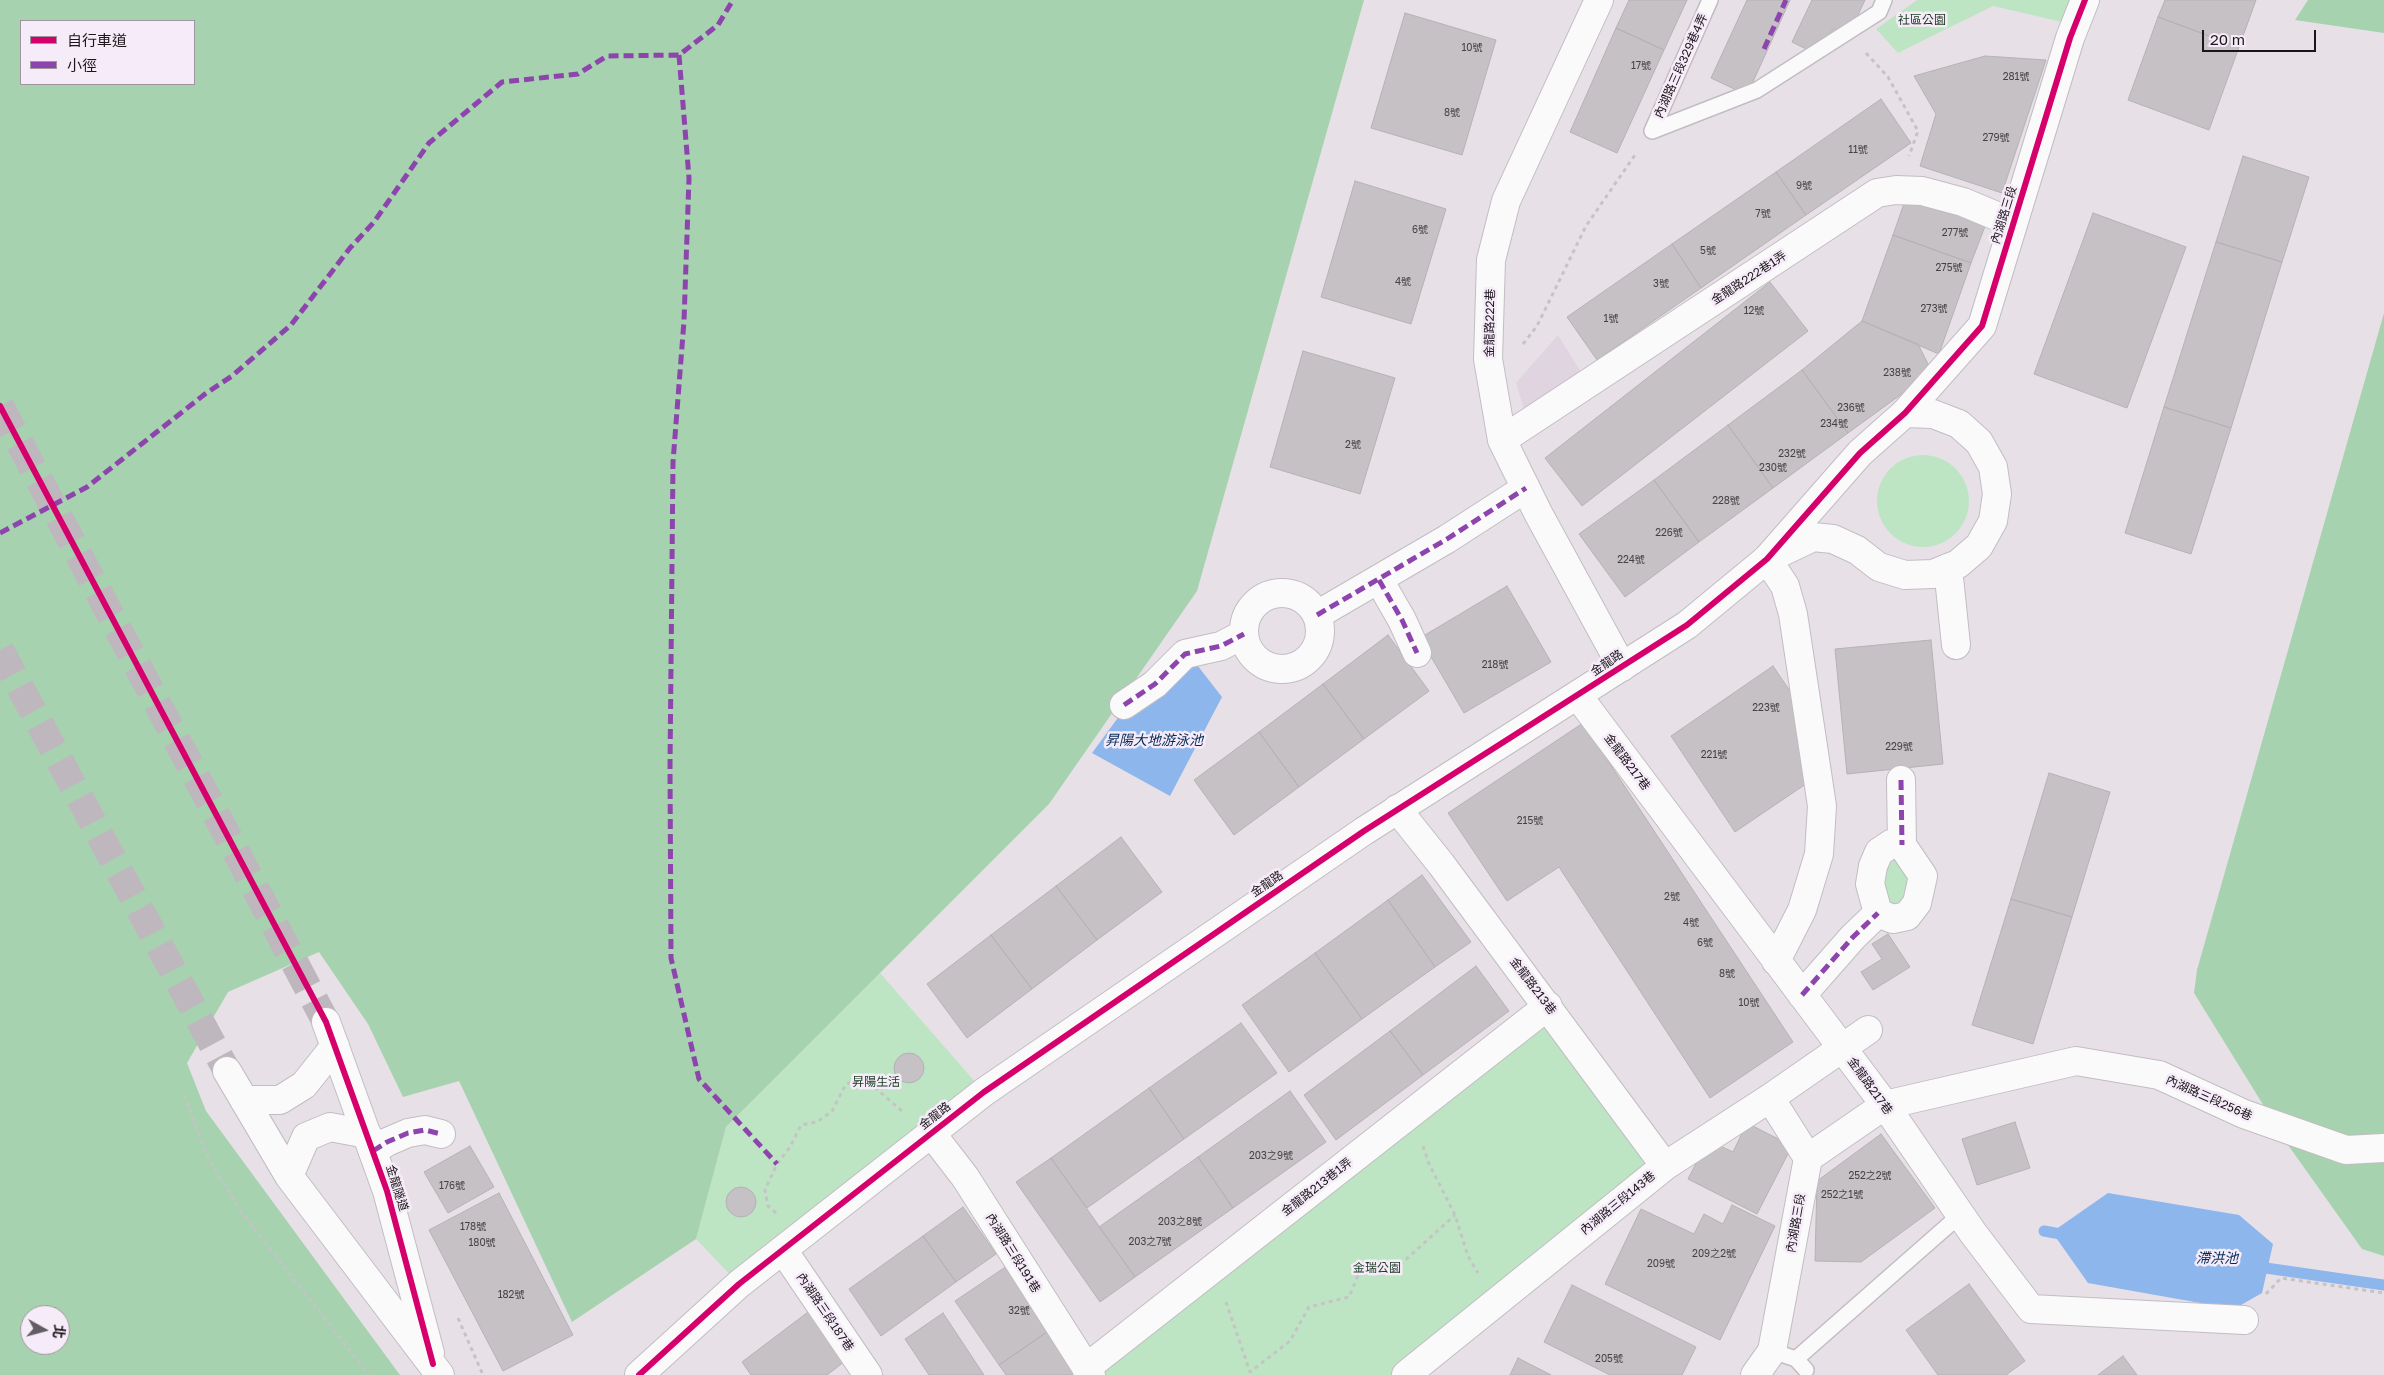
<!DOCTYPE html>
<html>
<head>
<meta charset="utf-8">
<style>
  body { margin:0 }
  #map { position:relative; width:2384px; height:1375px; overflow:hidden; background:#e7e1e7; font-family:"Golos Text","Noto Sans TC",sans-serif }
  canvas { display:block }
  .legend { position:absolute; left:20px; top:20px; width:175px; height:65px; box-sizing:border-box; background:#f6ebf8; border:1px solid #9e969f; margin:0; padding:6px 9px; list-style:none; font-size:15px; color:#1a161a }
  .legend li { display:flex; align-items:center; gap:10px; height:25px }
  .legend b { width:25px; border:1px solid #9e969f }
  .north { position:absolute; left:20px; top:1305px; width:50px; height:50px; box-sizing:border-box; background:#f6ebf8; border:1px solid #9e969f; border-radius:50%; rotate:97deg; font-size:14px; font-weight:700; line-height:20px; text-align:center; color:#1a161a }
  .north::after { content:''; display:block; margin:auto; width:18px; height:22px; background:#625d62; clip-path:polygon(50% 0,100% 100%,50% 72%,0 100%) }
  .scale { position:absolute; left:2202px; top:30px; width:114px; height:22px; box-sizing:border-box; border:2px solid #1a161a; border-top:0; padding-left:6px; font-size:15px; line-height:18px; white-space:nowrap; color:#1a161a; -webkit-text-stroke:4px #f6ebf8; paint-order:stroke }
</style>
</head>
<body>
<div id="map">
<canvas width="2384" height="1375"></canvas>
<ul class="legend">
<li><b style="height:6px;background:#d6006c"></b>自行車道</li>
<li><b style="height:6px;background:#8e44ad"></b>小徑</li>
</ul>
<div class="north">北</div>
<div class="scale">20 m</div>
</div>
<script>
const ctx = document.querySelector('canvas').getContext('2d');
ctx.lineJoin = 'round';
function fill(path, color) {
  ctx.fillStyle = color;
  ctx.fill(path, 'evenodd');
}
function poly(rows) {
  const path = new Path2D();
  for (const r of rows) {
    if (r.length === 3) {
      path.moveTo(r[0] + r[2], r[1]);
      path.arc(r[0], r[1], r[2], 0, 2 * Math.PI);
      continue;
    }
    path.moveTo(r[0], r[1]);
    for (let i = 2; i < r.length; i += 2) path.lineTo(r[i], r[i + 1]);
  }
  return path;
}
function strokePath(path, color, width, dash) {
  ctx.strokeStyle = color;
  ctx.lineWidth = width;
  ctx.lineCap = dash ? 'butt' : 'round';
  ctx.setLineDash(dash || []);
  ctx.stroke(path);
}
function drawText(font, color, halo, rows, align = 'center') {
  ctx.font = font + ' "Golos Text","Noto Sans TC",sans-serif';
  ctx.lineWidth = 5;
  ctx.setLineDash([]);
  ctx.textBaseline = 'middle';
  ctx.strokeStyle = halo;
  ctx.fillStyle = color;
  for (const [text, x, y, turn = 0] of rows) {
    ctx.save();
    ctx.translate(x, y);
    ctx.rotate((+turn || 0) * Math.PI / 180);
    ctx.textAlign = isNaN(turn) ? turn : align;
    if (halo) ctx.strokeText(text, 0, 0);
    ctx.fillText(text, 0, 0);
    ctx.restore();
  }
}
const built = poly([
  [1558,335,1584,377,1527,419,1516,383]
]);
const green = poly([
  [1917,0,2071,0,2062,22,1993,6,1898,53,1876,29],
  [1923,501,46],
  [1897,855,1915,875,1908,906,1881,904,1883,861],
  [880,973,984,1092,739,1284,696,1239,726,1127],
  [1548,1006,1665,1166,1406,1375,1091,1375]
]);
const forest = poly([
  [0,0,1364,0,1197,591,1049,804,726,1127,696,1239,572,1322,459,1081,403,1097,368,1024,319,952,228,992,187,1063,206,1111,400,1375,0,1375],
  [21,21,194,21,194,84,21,84],
  [30,1315,60,1315,60,1345,30,1345],
  [2308,0,2384,0,2384,33,2295,20],
  [2384,313,2384,1256,2362,1249,2288,1145,2194,993,2197,970]
]);
const water = poly([
  [1194,661,1222,697,1170,796,1092,753,1120,715],
  [2108,1193,2239,1215,2273,1244,2262,1293,2234,1309,2088,1283,2052,1232]
]);
const stream = poly([
  [2044,1231,2066,1235],
  [2252,1266,2384,1285]
]);
const building = poly([
  [1629,0,1687,0,1664,50,1616,28,1629,0],
  [1747,0,1790,0,1747,95,1711,78,1747,0],
  [1812,0,1865,0,1848,36,1833,29,1820,56,1792,42,1812,0],
  [2165,0,2256,0,2239,47,2158,17,2165,0],
  [1405,13,1496,40,1462,155,1371,128,1405,13],
  [2158,17,2239,47,2209,130,2128,100,2158,17],
  [1616,28,1664,50,1617,153,1570,132,1616,28],
  [1985,56,2046,60,2002,193,1920,166,1936,114,1914,76,1985,56],
  [1881,99,1911,143,1806,215,1776,172,1881,99],
  [2243,156,2309,177,2282,262,2216,242,2243,156],
  [1776,172,1806,215,1701,288,1672,244,1776,172],
  [1355,181,1446,209,1411,324,1321,297,1355,181],
  [1908,192,1987,221,1971,263,1893,235,1908,192],
  [2093,213,2186,247,2127,408,2034,374,2093,213],
  [1893,235,1971,263,1939,354,1862,321,1893,235],
  [2216,242,2282,262,2231,428,2164,407,2216,242],
  [1672,244,1701,288,1597,360,1567,317,1672,244],
  [1770,282,1808,331,1582,506,1545,458,1770,282],
  [1862,321,1918,344,1932,372,1848,433,1802,370,1862,321],
  [1303,351,1395,378,1360,494,1270,467,1303,351],
  [1802,370,1848,433,1773,488,1728,425,1802,370],
  [2164,407,2231,428,2191,554,2125,533,2164,407],
  [1728,425,1773,488,1699,542,1654,480,1728,425],
  [1654,480,1699,542,1625,597,1579,534,1654,480],
  [1507,586,1551,662,1464,713,1420,638,1507,586],
  [1388,635,1429,691,1364,739,1323,684,1388,635],
  [1931,640,1943,764,1847,774,1835,649,1931,640],
  [1773,666,1815,728,1825,771,1735,832,1671,736,1773,666],
  [1323,684,1364,739,1299,787,1259,732,1323,684],
  [1583,723,1793,1042,1710,1098,1559,867,1507,901,1448,813,1583,723],
  [1259,732,1299,787,1234,835,1194,780,1259,732],
  [2049,773,2110,792,2072,917,2011,899,2049,773],
  [1121,837,1162,892,1097,940,1056,886,1121,837],
  [1422,875,1471,942,1435,967,1388,900,1422,875],
  [1056,886,1097,940,1032,989,991,935,1056,886],
  [2011,899,2072,917,2033,1044,1972,1025,2011,899],
  [1388,900,1435,967,1362,1019,1315,953,1388,900],
  [1888,934,1910,967,1873,990,1861,972,1882,959,1872,944,1888,934],
  [991,935,1032,989,967,1038,927,984,991,935],
  [1315,953,1362,1019,1289,1072,1242,1005,1315,953],
  [1476,966,1509,1011,1423,1075,1390,1031,1476,966],
  [1241,1023,1277,1073,1184,1139,1149,1088,1241,1023],
  [1390,1031,1423,1075,1336,1140,1304,1095,1390,1031],
  [909,1068,15],
  [1149,1088,1184,1139,1087,1208,1051,1158,1149,1088],
  [1290,1091,1326,1142,1233,1208,1198,1157,1290,1091],
  [2015,1122,2030,1168,1977,1185,1962,1139,2015,1122],
  [1747,1123,1792,1146,1757,1214,1688,1179,1708,1140,1733,1152,1747,1123],
  [1881,1134,1935,1208,1861,1262,1815,1261,1817,1181,1881,1134],
  [470,1146,494,1187,448,1213,424,1172,470,1146],
  [1198,1157,1233,1208,1135,1277,1099,1227,1198,1157],
  [1051,1158,1135,1277,1100,1302,1016,1182,1051,1158],
  [741,1202,15],
  [499,1193,573,1335,503,1371,429,1230,499,1193],
  [1732,1205,1775,1226,1720,1340,1605,1284,1641,1209,1694,1234,1704,1214,1723,1224,1732,1205],
  [963,1207,996,1254,956,1282,923,1236,963,1207],
  [923,1236,956,1282,881,1336,849,1289,923,1236],
  [1007,1266,1050,1330,999,1365,955,1301,1007,1266],
  [1969,1284,2025,1361,2006,1375,1938,1375,1906,1330,1969,1284],
  [1572,1285,1696,1347,1682,1375,1610,1375,1544,1342,1572,1285],
  [812,1309,849,1358,827,1375,751,1375,742,1362,812,1309],
  [943,1313,984,1375,929,1375,905,1339,943,1313],
  [1050,1330,1081,1375,1006,1375,999,1365,1050,1330],
  [2123,1356,2137,1375,2098,1375,2123,1356],
  [1518,1358,1551,1375,1510,1375,1518,1358]
]);
const secondaryTunnel = poly([
  [0,406,326,1022],
  [0,650,227,1071]
]);
const path = poly([
  [1866,53,1888,77,1918,131,1909,156],
  [1523,344,1537,326,1586,226,1637,152],
  [184,1095,209,1160,242,1213,369,1375],
  [1423,1146,1429,1164,1455,1215,1468,1256,1478,1273],
  [776,1213,768,1206,765,1190,777,1164,790,1147,801,1125,817,1122,832,1111,846,1084,864,1078,903,1112],
  [2266,1294,2281,1278,2384,1293],
  [1226,1302,1250,1372,1290,1341,1309,1307,1349,1297,1359,1273,1402,1263,1455,1215],
  [458,1318,483,1375]
]);
const lane = poly([
  [1652,131,1757,90,1879,12,1884,0],
  [1652,131,1710,0],
  [1772,1351,1796,1359,1960,1215],
  [1796,1359,1806,1370]
]);
const street = poly([
  [1599,0,1506,201,1491,260,1488,359,1502,440,1538,513,1622,667],
  [1905,413,1982,326,2070,38,2085,0],
  [1502,440,1877,193,1896,190,1922,191,1963,202,2013,223],
  [1767,559,1785,586,1793,614,1822,806,1819,854,1802,910,1776,961],
  [1948,568,1956,645],
  [1379,580,1402,620,1417,653],
  [1282,631,38],
  [1317,615,1447,539,1526,488],
  [1578,696,1885,1105,1973,1233,2031,1309,2244,1320],
  [1124,705,1155,684,1185,654,1221,646,1244,634],
  [1901,780,1902,845],
  [1397,809,1441,864,1665,1166],
  [1891,844,1902,845,1923,876,1917,903,1907,916,1893,919,1878,913,1870,884,1873,866,1879,852,1891,844],
  [1802,995,1853,937,1878,913],
  [1770,1098,1808,1158],
  [931,1133,965,1177,1091,1375],
  [373,1151,387,1142,408,1133,425,1130,441,1134],
  [783,1250,868,1375],
  [1086,1368,1548,1006],
  [1406,1375,1665,1166,1770,1098,1868,1030],
  [1755,1375,1772,1351,1808,1158,1885,1105,2076,1061,2159,1075,2244,1114,2346,1150,2384,1148]
]);
const secondary = poly([
  [326,1022,387,1191,430,1353],
  [227,1071,289,1176,440,1375],
  [244,1100,280,1100,304,1085,335,1046],
  [289,1176,306,1137,330,1127,367,1134],
  [639,1375,739,1284,984,1092,1364,831,1687,625,1767,559,1860,453,1905,413,1933,414,1959,424,1979,442,1993,467,1997,494,1993,521,1979,546,1958,564,1933,574,1905,575,1879,567,1857,550,1833,539,1813,537,1767,559]
]);
const quiet = poly([
  [1764,49,1786,0],
  [679,55,689,178,684,321,673,462,670,767,671,958,699,1079,777,1164],
  [0,533,87,487,205,394,232,376,291,325,350,248,374,222,429,143,502,82,578,74,607,56,679,55,718,25,733,0],
  [1379,580,1402,620,1417,653],
  [1317,615,1447,539,1526,488],
  [1124,705,1155,684,1185,654,1221,646,1244,634],
  [1901,780,1902,845],
  [1802,995,1853,937,1878,913],
  [373,1151,387,1142,408,1133,425,1130,441,1134]
]);
const cycleway = poly([
  [0,406,326,1022,387,1191,433,1364],
  [639,1375,739,1284,984,1092,1364,831,1687,625,1767,559,1860,453,1905,413,1982,326,2070,38,2085,0]
]);
const numberNames = [
  ["10號",1472,48],
  ["17號",1641,66],
  ["281號",2016,77],
  ["8號",1452,113],
  ["279號",1996,138],
  ["11號",1858,150],
  ["9號",1804,186],
  ["7號",1763,214],
  ["6號",1420,230],
  ["277號",1955,233],
  ["5號",1708,251],
  ["275號",1949,268],
  ["4號",1403,282],
  ["3號",1661,284],
  ["273號",1934,309],
  ["12號",1754,311],
  ["1號",1611,319],
  ["238號",1897,373],
  ["236號",1851,408],
  ["234號",1834,424],
  ["2號",1353,445],
  ["232號",1792,454],
  ["230號",1773,468],
  ["228號",1726,501],
  ["226號",1669,533],
  ["224號",1631,560],
  ["218號",1495,665],
  ["223號",1766,708],
  ["229號",1899,747],
  ["221號",1714,755],
  ["215號",1530,821],
  ["2號",1672,897],
  ["4號",1691,923],
  ["6號",1705,943],
  ["8號",1727,974],
  ["10號",1749,1003],
  ["203之9號",1271,1156],
  ["252之2號",1870,1176],
  ["176號",452,1186],
  ["252之1號",1842,1195],
  ["203之8號",1180,1222],
  ["178號",473,1227],
  ["203之7號",1150,1242],
  ["180號",482,1243],
  ["209之2號",1714,1254],
  ["209號",1661,1264],
  ["182號",511,1295],
  ["32號",1019,1311],
  ["205號",1609,1359]
];
const parkNames = [
  ["社區公園",1922,20],
  ["昇陽生活",876,1082],
  ["金瑞公園",1377,1268]
];
const streetNames = [
  ["內湖路三段329巷4弄",1681,66,-66],
  ["內湖路三段",2004,215,-73],
  ["金龍路222巷1弄",1749,278,-33],
  ["金龍路222巷",1490,323,-89],
  ["金龍路",1607,663,-34],
  ["金龍路217巷",1627,762,53],
  ["金龍路",1267,884,-34],
  ["金龍路213巷",1533,986,53],
  ["金龍路217巷",1870,1086,54],
  ["內湖路三段256巷",2209,1098,24],
  ["金龍路",935,1116,-38],
  ["金龍路213巷1弄",1317,1187,-38],
  ["金龍隧道",397,1188,73],
  ["內湖路三段143巷",1618,1203,-39],
  ["內湖路三段",1796,1223,-80],
  ["內湖路三段191巷",1013,1253,58],
  ["內湖路三段187巷",825,1312,56]
];
const waterNames = [
  ["昇陽大地游泳池",1154,741],
  ["滯洪池",2217,1259]
];
fill(built, '#e0d4e1');
fill(green, '#bde5c4');
fill(forest, '#a6d2af');
fill(water, '#8cb6ec');
strokePath(stream, '#8cb6ec', 11);
fill(building, '#c5c1c5');
strokePath(building, '#b5b1b5', 1);
strokePath(secondaryTunnel, '#beb8be', 28, [28, 14]);
strokePath(lane, '#c2bdc2', 18);
strokePath(street, '#c2bdc2', 30);
strokePath(secondary, '#c2bdc2', 30);
strokePath(path, '#c5c4c5', 3, [4, 4]);
strokePath(lane, '#fbfafb', 15);
strokePath(street, '#fbfafb', 28);
strokePath(secondary, '#fbfafb', 28);
strokePath(quiet, '#8e44ad', 5, [10, 5]);
strokePath(cycleway, '#d6006c', 6);
drawText('10px', '#454145', null, numberNames);
drawText('12px', '#173a1f', '#f6ebf8', parkNames);
drawText('12px', '#1a161a', '#f6ebf8', streetNames);
drawText('italic 14px', '#002957', '#f6ebf8', waterNames);
</script>
</body>
</html>
